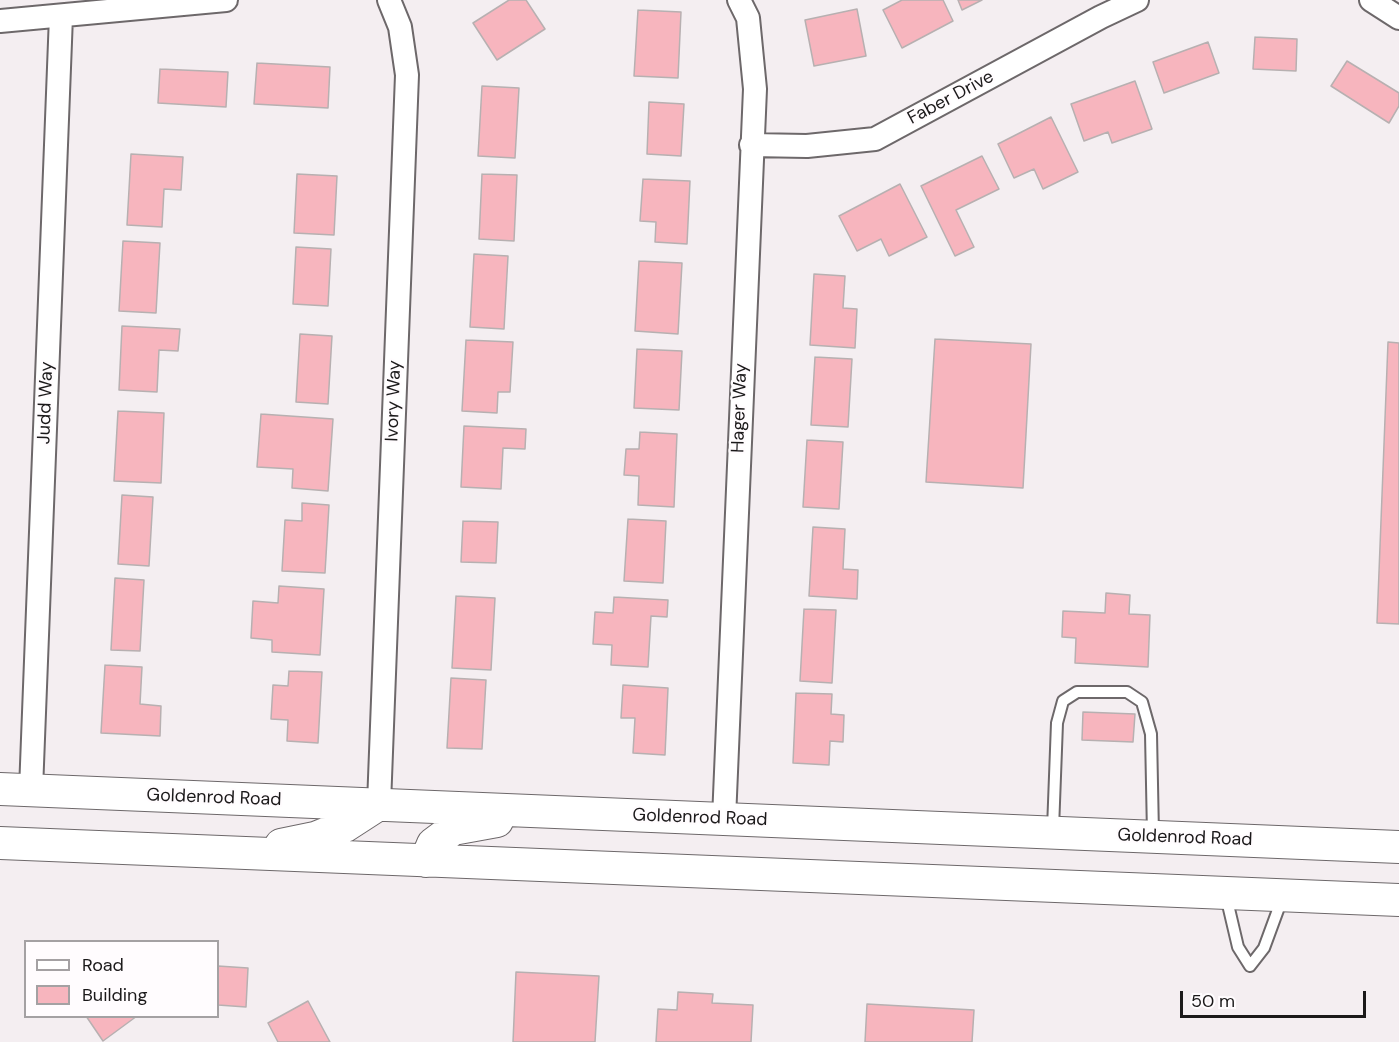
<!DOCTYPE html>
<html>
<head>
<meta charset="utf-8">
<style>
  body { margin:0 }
  #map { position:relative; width:1399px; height:1042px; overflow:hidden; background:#f4eef1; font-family:"DM Sans",sans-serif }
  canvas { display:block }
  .legend { position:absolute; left:24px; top:940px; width:195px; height:78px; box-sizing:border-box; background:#fffcfe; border:2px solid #a4a1a3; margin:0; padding:8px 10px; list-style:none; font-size:18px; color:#1b191a }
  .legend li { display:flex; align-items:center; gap:12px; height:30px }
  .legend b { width:30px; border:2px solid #a4a1a3 }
  .scale { position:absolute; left:1180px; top:991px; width:186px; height:27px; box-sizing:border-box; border:3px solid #1b191a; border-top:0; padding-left:8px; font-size:18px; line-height:21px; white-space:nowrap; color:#1b191a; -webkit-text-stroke:4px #fffcfe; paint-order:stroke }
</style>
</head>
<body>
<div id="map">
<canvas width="1399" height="1042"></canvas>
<ul class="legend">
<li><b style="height:8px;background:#fff"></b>Road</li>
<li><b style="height:16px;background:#f7b5be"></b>Building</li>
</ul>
<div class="scale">50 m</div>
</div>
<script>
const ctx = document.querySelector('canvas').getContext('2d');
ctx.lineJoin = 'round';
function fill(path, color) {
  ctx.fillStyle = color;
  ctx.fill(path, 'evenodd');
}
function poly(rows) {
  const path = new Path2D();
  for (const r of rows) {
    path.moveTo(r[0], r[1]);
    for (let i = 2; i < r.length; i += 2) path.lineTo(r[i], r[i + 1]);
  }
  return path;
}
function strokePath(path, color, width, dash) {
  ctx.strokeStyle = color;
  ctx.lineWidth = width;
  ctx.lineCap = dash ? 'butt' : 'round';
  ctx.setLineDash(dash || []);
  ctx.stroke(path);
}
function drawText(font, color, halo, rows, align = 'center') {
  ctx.font = font + ' "DM Sans",sans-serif';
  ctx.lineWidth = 4.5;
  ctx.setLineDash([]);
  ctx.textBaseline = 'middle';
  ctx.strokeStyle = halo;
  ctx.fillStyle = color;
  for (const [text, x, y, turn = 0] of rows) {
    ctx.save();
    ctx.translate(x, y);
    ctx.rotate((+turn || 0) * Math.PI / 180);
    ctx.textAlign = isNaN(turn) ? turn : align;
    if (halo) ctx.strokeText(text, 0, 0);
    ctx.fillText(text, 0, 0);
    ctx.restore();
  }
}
const building = poly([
  [509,0,526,0,545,29,497,60,473,23,509,0],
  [902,0,943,0,953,21,902,48,883,10,902,0],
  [958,0,982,0,962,10,958,0],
  [857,9,866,56,814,66,805,20,857,9],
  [638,10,681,12,678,78,634,76,638,10],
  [1255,37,1297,39,1296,71,1253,69,1255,37],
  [1208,42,1219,73,1164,93,1153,62,1208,42],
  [1347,61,1399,93,1399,106,1389,123,1331,86,1347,61],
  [257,63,330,67,328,108,254,104,257,63],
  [160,69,228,72,226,107,158,103,160,69],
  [1135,81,1152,129,1112,143,1108,132,1084,141,1071,104,1135,81],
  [482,86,519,88,515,158,478,156,482,86],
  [649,102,684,104,681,156,647,154,649,102],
  [1051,117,1078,172,1043,189,1034,169,1014,178,998,144,1051,117],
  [131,154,183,157,181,190,164,189,162,227,127,225,131,154],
  [982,156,999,189,956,210,974,247,955,256,921,186,982,156],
  [297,174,337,176,334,235,294,233,297,174],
  [482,174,517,175,514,241,479,239,482,174],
  [643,179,690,181,687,244,655,242,656,222,640,221,643,179],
  [900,184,927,237,889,256,881,239,857,251,839,216,900,184],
  [123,241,160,243,156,313,119,311,123,241],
  [296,247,331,249,328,306,293,304,296,247],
  [474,254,508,256,504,329,470,327,474,254],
  [639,261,682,263,678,334,635,331,639,261],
  [814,274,845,276,843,308,857,309,855,348,810,345,814,274],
  [122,326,180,329,178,351,159,350,157,392,119,390,122,326],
  [300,334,332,336,328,404,296,402,300,334],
  [935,339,1031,344,1023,488,926,482,935,339],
  [466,340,513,342,510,392,498,392,497,413,462,411,466,340],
  [1388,342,1399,343,1399,624,1377,623,1388,342],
  [637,349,682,351,679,410,634,408,637,349],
  [815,357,852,359,848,427,811,425,815,357],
  [118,411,164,413,161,483,114,481,118,411],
  [261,414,333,419,328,491,292,488,293,469,257,467,261,414],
  [464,426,526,429,525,449,503,448,501,489,461,487,464,426],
  [640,432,677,434,674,507,638,505,639,476,624,475,626,449,639,449,640,432],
  [807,440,843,442,839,509,803,507,807,440],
  [122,495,153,497,149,566,118,564,122,495],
  [302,503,329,505,325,573,282,571,285,520,302,521,302,503],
  [628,519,666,521,663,583,624,581,628,519],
  [463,521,498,522,496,563,461,562,463,521],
  [813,527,845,529,843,569,858,570,857,599,809,596,813,527],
  [115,578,144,580,140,651,111,650,115,578],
  [279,586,324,589,320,655,272,652,272,640,251,638,253,601,278,603,279,586],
  [1106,593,1130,595,1129,614,1150,615,1148,667,1075,663,1076,638,1062,637,1063,611,1105,613,1106,593],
  [456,596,495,598,491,670,452,668,456,596],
  [614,597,668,600,667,617,651,616,648,667,611,665,612,645,593,644,595,612,613,613,614,597],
  [804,609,836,610,832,683,800,681,804,609],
  [105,665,142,667,140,704,161,706,160,736,101,733,105,665],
  [289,671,322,672,318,743,287,741,288,720,271,719,273,685,288,686,289,671],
  [451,678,486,680,482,749,447,748,451,678],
  [623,685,668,688,665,755,633,753,635,718,621,718,623,685],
  [796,693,832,694,831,714,844,715,843,742,830,741,829,765,793,763,796,693],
  [1083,712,1135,714,1133,742,1082,740,1083,712],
  [218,966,248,968,246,1007,218,1005,218,966],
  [516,972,599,976,595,1042,513,1042,516,972],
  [678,992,713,994,712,1003,753,1005,751,1042,656,1042,658,1009,677,1010,678,992],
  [308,1001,330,1042,278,1042,268,1023,308,1001],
  [867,1004,974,1010,972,1042,865,1042,867,1004],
  [86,1016,137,1016,103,1041,86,1016]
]);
const lane = poly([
  [1053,829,1057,723,1063,701,1077,692,1127,692,1142,702,1151,734,1153,834],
  [1226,896,1238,947,1250,966,1264,948,1282,899]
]);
const street = poly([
  [1371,0,1399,18],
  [0,21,226,0],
  [751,145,807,146,875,139,1101,17,1137,0],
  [31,790,61,16],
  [379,804,407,75,400,27,389,0],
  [724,819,755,89,748,18,739,0]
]);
const secondary = poly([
  [0,789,1399,847],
  [0,843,1399,900],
  [281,845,315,838,345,826,379,804],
  [426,861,433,844,453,829,497,821]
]);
const streetNames = [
  ["Faber Drive",951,98,-28],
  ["Ivory Way",394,401,-88],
  ["Judd Way",46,403,-88],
  ["Hager Way",740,408,-88],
  ["Goldenrod Road",214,798,2],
  ["Goldenrod Road",700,818,2],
  ["Goldenrod Road",1185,838,2]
];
fill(building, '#f7b5be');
strokePath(building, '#b7b0b1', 1.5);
strokePath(lane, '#6d686a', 14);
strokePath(street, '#6d686a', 26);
strokePath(secondary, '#6d686a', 34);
strokePath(lane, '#fff', 10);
strokePath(street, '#fff', 22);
strokePath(secondary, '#fff', 32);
drawText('18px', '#1b191a', '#fffcfe', streetNames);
</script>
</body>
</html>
